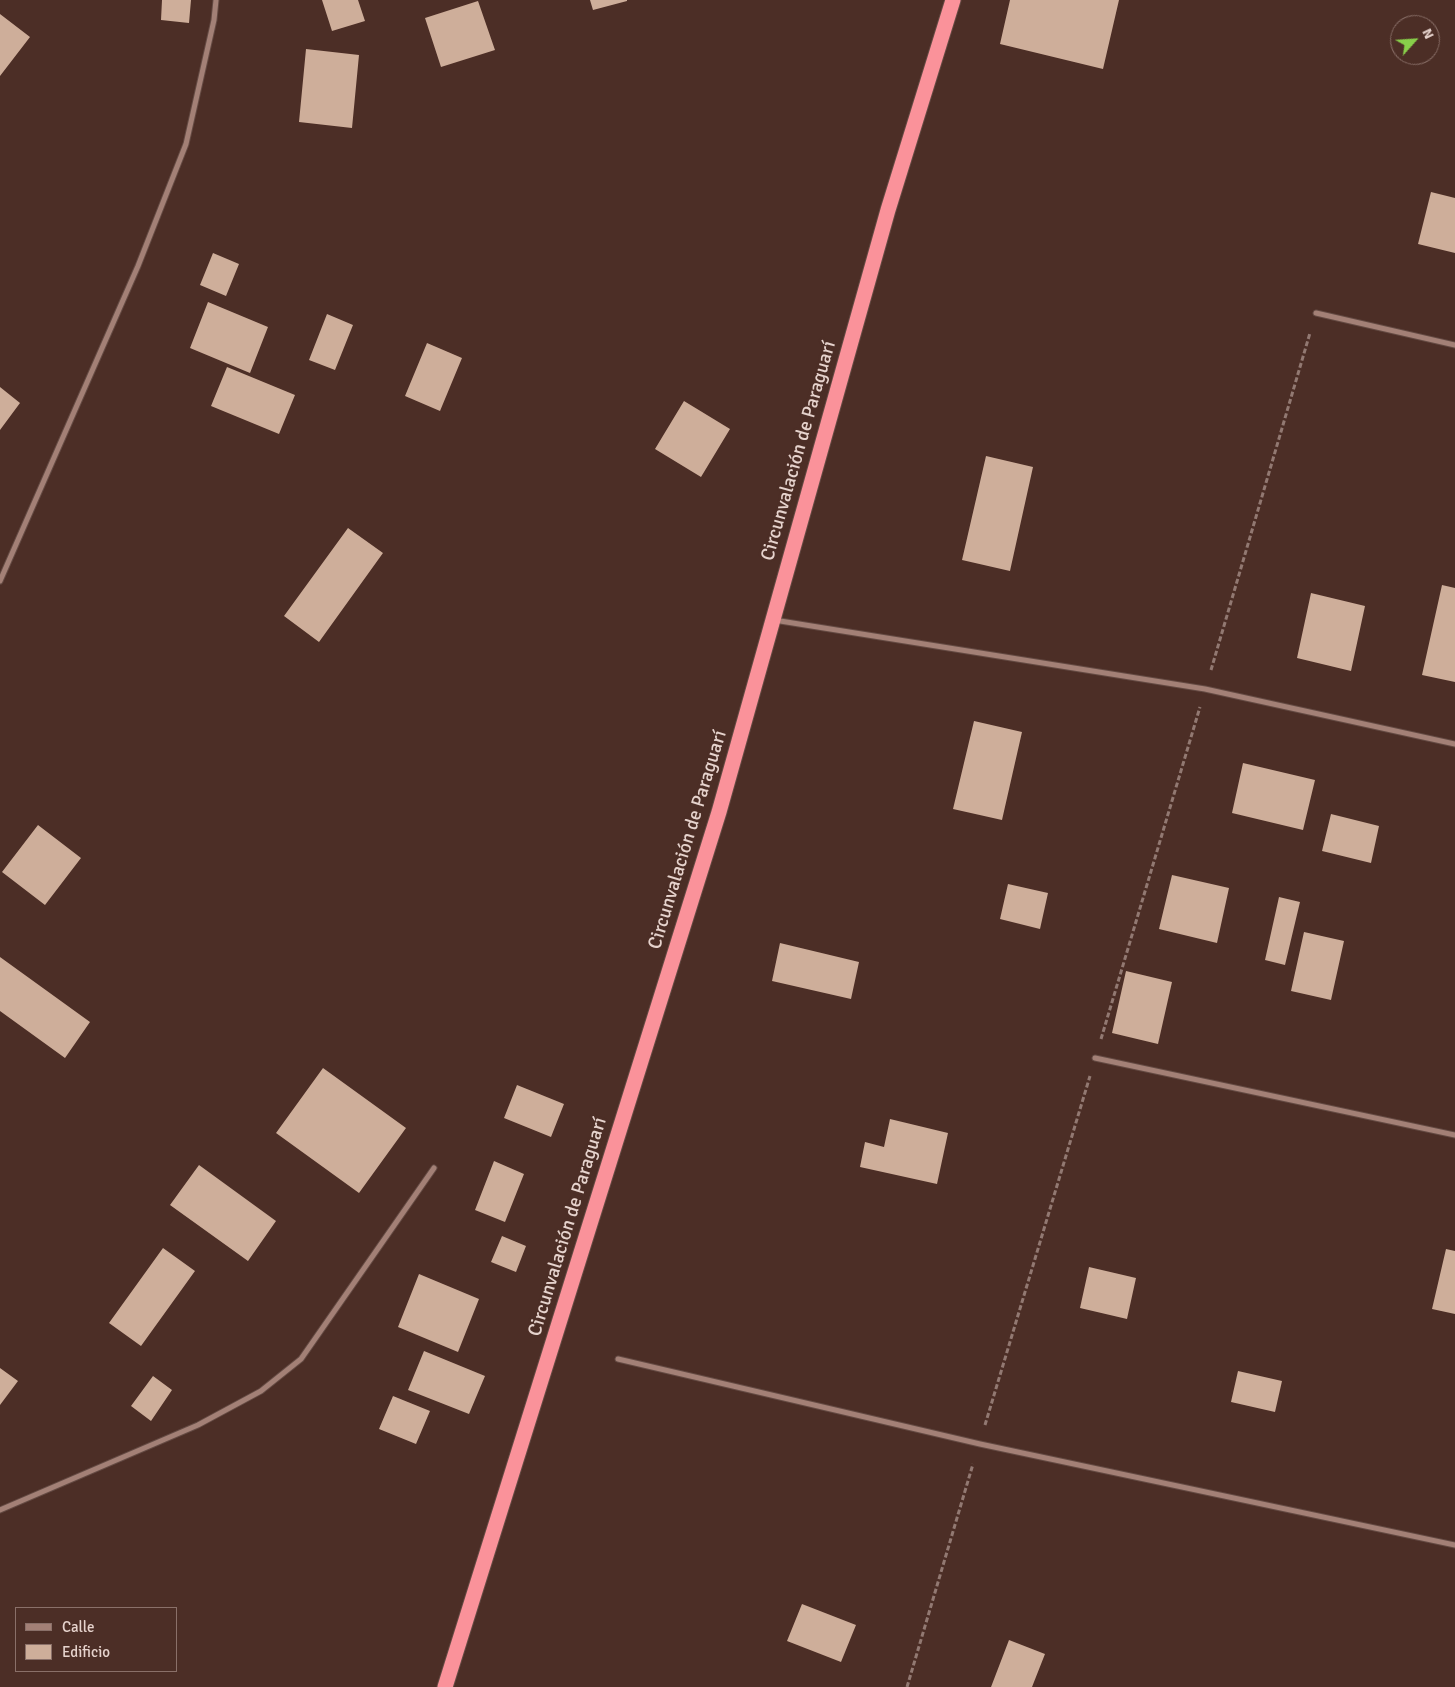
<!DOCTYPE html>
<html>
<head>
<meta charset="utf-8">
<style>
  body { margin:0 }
  #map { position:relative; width:1455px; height:1687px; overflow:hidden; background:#4c2e26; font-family:Signika,sans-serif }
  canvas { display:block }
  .legend { position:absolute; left:15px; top:1607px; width:162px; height:65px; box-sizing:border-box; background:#4c2e26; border:1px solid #8a7069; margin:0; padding:6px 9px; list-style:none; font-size:15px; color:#e6d3cd }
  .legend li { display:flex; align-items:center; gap:10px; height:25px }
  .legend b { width:25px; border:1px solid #8a7069 }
  .north { position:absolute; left:1390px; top:15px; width:50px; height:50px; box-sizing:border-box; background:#4c2e26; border:1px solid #8a7069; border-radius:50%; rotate:64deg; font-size:14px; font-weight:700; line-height:20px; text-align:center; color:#e6d3cd }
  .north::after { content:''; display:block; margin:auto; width:18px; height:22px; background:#88cf4a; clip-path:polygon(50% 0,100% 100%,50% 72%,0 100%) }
</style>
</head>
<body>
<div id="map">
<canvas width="1455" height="1687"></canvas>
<ul class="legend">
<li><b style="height:6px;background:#a38076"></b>Calle</li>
<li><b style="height:14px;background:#ceae9a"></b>Edificio</li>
</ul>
<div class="north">N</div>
</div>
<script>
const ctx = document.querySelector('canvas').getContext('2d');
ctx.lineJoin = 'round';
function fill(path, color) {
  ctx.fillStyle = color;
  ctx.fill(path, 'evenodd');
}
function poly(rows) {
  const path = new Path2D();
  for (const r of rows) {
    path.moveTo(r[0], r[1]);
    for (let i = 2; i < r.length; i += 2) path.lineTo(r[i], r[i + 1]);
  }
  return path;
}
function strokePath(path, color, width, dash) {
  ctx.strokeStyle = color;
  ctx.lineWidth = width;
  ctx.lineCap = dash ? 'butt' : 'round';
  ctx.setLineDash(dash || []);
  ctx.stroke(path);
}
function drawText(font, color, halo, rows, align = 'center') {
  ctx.font = font + ' Signika,sans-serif';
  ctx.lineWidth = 5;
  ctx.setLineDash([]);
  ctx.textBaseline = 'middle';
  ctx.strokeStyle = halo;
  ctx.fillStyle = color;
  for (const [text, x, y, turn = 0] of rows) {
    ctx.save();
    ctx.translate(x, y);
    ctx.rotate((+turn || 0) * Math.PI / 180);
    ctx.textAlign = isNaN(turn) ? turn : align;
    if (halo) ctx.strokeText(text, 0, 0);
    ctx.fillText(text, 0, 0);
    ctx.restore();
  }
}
const building = poly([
  [162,0,191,0,189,23,161,20],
  [322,0,358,0,365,21,332,31],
  [590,0,627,0,627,1,593,10],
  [1010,0,1119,0,1103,69,1000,44],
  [478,1,495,50,441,67,425,18],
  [0,14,30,37,0,76],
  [306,49,359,55,352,128,299,122],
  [1431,192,1455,198,1455,253,1418,244],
  [213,253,239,264,226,296,200,285],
  [208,302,268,327,250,373,190,348],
  [327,314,353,325,335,370,309,360],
  [427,343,462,358,440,411,405,396],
  [227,367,295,395,279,434,211,406],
  [0,387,20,403,0,430],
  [684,401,730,429,701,477,655,449],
  [986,456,1033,467,1010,571,962,560],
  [348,528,383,553,319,642,284,616],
  [1442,585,1455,588,1455,682,1422,675],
  [1311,593,1365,606,1351,671,1297,658],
  [974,721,1022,732,1002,820,953,809],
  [1243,763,1315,780,1303,830,1232,813],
  [1331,814,1379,826,1371,863,1322,851],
  [38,825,81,858,45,905,2,872],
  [1172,875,1229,888,1217,943,1159,929],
  [1008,884,1048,893,1040,929,1000,919],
  [1279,897,1300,902,1285,965,1265,960],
  [1304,932,1344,941,1331,1000,1291,991],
  [780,943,859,962,851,999,772,981],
  [0,957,90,1022,65,1058,0,1011],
  [1126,971,1172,982,1158,1044,1112,1033],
  [323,1068,406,1128,359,1193,276,1133],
  [517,1085,564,1104,551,1137,504,1118],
  [890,1119,948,1133,937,1184,860,1167,865,1142,884,1147],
  [494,1161,524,1174,505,1222,475,1210],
  [199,1165,276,1221,248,1261,170,1205],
  [502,1236,526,1246,516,1272,491,1262],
  [163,1248,195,1271,141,1346,109,1323],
  [1446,1249,1455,1251,1455,1314,1432,1309],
  [1089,1267,1136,1278,1127,1319,1080,1308],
  [419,1274,479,1299,458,1352,398,1327],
  [424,1351,485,1376,469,1414,408,1390],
  [0,1368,18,1381,0,1405],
  [1238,1371,1282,1381,1275,1412,1231,1402],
  [153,1376,172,1390,151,1421,131,1406],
  [393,1396,430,1411,416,1444,379,1429],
  [802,1604,856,1625,841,1662,787,1641],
  [1009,1640,1045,1654,1032,1687,991,1687]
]);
const path = poly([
  [1211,670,1310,333],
  [1101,1039,1200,707],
  [985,1425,1090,1076],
  [907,1687,973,1464]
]);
const street = poly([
  [1316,313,1455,345],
  [0,581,138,266,186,144,214,20,216,0],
  [774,620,1205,689,1455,744],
  [1095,1058,1455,1135],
  [618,1359,980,1444,1455,1545],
  [0,1510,198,1425,261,1391,301,1359,434,1168]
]);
const highway = poly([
  [445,1687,719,812,888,210,953,0]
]);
const streetNames = [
  ["Circunvalación de Paraguarí",799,451,-74],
  ["Circunvalación de Paraguarí",688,840,-73],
  ["Circunvalación de Paraguarí",568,1227,-73]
];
fill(building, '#ceae9a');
strokePath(street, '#644a43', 7);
strokePath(highway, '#644a43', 17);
strokePath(path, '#927972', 3, [5, 2.5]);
strokePath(street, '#a38076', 5);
strokePath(highway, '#fa929a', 15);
drawText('19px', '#e6d3cd', '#4c2e26', streetNames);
</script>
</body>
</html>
